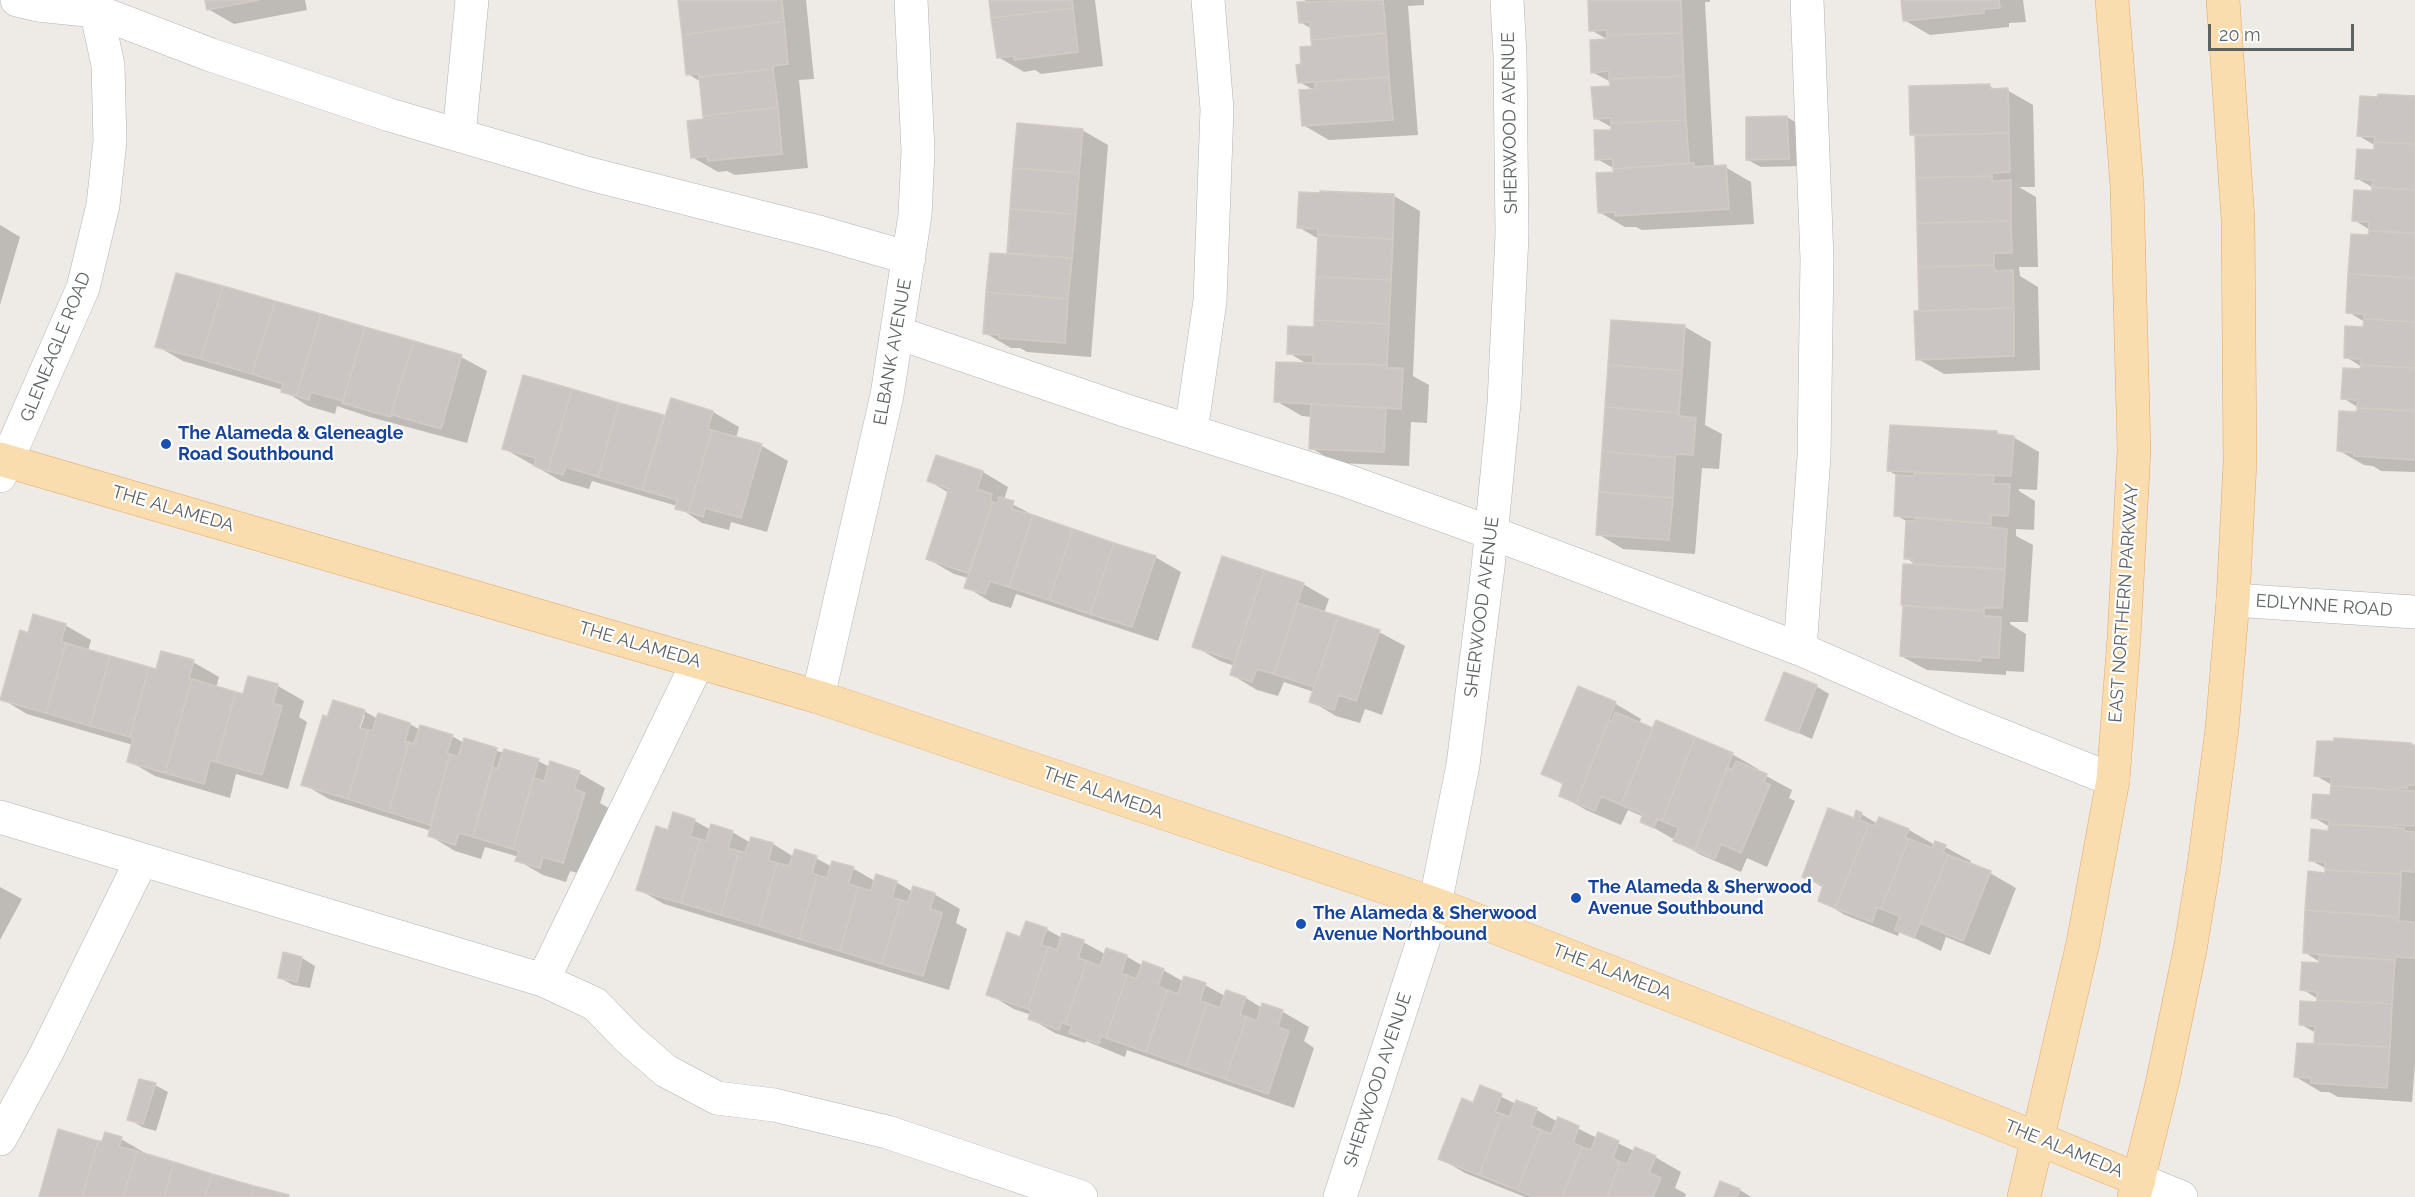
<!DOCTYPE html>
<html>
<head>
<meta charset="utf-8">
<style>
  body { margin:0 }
  #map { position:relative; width:2415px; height:1197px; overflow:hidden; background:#eeeae5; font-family:Raleway,sans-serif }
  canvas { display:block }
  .scale { position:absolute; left:2208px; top:24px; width:146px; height:27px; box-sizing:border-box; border:3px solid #5d6264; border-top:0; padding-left:8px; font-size:18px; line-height:21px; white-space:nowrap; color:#5d6264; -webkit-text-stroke:4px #fff; paint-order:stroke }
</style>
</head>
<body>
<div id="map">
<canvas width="2415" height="1197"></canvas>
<div class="scale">20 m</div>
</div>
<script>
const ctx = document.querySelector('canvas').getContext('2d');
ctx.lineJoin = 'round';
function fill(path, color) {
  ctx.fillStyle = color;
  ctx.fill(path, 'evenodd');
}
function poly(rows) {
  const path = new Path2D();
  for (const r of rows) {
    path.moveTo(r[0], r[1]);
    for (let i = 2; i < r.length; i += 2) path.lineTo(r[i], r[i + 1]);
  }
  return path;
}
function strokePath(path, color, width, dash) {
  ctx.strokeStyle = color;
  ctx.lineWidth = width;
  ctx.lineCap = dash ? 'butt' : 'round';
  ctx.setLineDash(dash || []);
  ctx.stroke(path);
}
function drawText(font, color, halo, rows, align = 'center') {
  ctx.font = font + ' Raleway,sans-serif';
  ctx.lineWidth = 4.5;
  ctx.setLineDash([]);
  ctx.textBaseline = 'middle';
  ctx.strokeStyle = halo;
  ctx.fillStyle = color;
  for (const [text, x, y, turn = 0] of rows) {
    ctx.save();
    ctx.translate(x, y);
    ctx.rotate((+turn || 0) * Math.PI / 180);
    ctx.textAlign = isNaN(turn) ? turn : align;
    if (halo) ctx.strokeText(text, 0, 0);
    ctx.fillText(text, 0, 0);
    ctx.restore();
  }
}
const shadow = poly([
  [206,0,305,0,307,10,234,24,208,9],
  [680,0,806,0,814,79,799,80,808,168,735,175,727,171,718,172,692,157,705,120,701,82,688,74],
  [991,0,1095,0,1103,66,1041,74,1035,70,1024,72,998,57],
  [1304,0,1424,0,1424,5,1408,6,1418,135,1329,140,1303,125,1314,90,1299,82,1303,66,1313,47,1312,29,1300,22,1308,2],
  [1590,0,1710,0,1710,2,1705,2,1714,167,1725,167,1751,182,1754,224,1642,230,1636,227,1625,227,1599,212,1615,174,1615,169,1597,159,1613,128,1595,118,1611,88,1611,82,1592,72,1610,41,1591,30],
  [1903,0,2023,0,2026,22,2009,23,2009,27,1930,35,1904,20],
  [1989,86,1997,90,2007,90,2033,105,2035,187,2019,187,2036,197,2038,267,2019,267,2020,276,2038,287,2040,370,1944,374,1918,359,1921,312,1917,137,1912,134],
  [2415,97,2415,472,2381,471,2373,466,2364,465,2338,450,2359,414,2359,408,2343,398,2361,370,2362,367,2346,357,2365,329,2365,322,2348,312,2370,230,2354,220,2374,193,2374,188,2356,178,2376,152,2376,146,2359,136],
  [1787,117,1800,125,1801,166,1761,167,1748,160],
  [1082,130,1108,145,1091,357,1027,352,1020,348,1011,348,985,333,1008,253],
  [1394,196,1420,211,1413,376,1429,385,1427,423,1411,422,1409,466,1337,463,1311,448,1312,417,1302,416,1276,401,1309,365,1289,353,1315,329,1319,239,1298,227],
  [0,225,20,237,0,305],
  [1613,321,1685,327,1711,342,1705,425,1722,434,1719,469,1702,468,1695,554,1623,549,1598,534],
  [157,346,461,357,487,371,467,443,370,417,337,406,335,414,308,406,283,390,183,361],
  [524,376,666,417,672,399,713,412,739,427,736,438,762,446,788,461,767,532,731,522,729,530,702,523,677,506,592,481,589,489,561,481,503,448],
  [1996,432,2004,437,2013,437,2039,452,2037,490,2019,489,2019,491,2035,501,2034,530,2016,529,2016,536,2033,545,2028,622,2010,622,2010,624,2026,634,2024,672,2006,671,2006,675,1927,670,1901,656,1905,565,1914,566,1914,563,1906,558,1908,522,1896,515,1898,476,1889,471],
  [983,472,1008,487,1004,500,1039,518,1155,557,1181,572,1158,641,1016,594,1011,608,991,602,966,587,968,578,954,574,928,559,949,493,929,481],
  [1303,584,1329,599,1324,613,1379,632,1405,646,1382,715,1365,709,1360,723,1336,716,1311,701,1314,692,1284,682,1278,696,1257,690,1232,675,1235,666,1220,661,1194,646],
  [65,625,91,640,88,651,157,671,193,662,219,677,216,688,244,696,249,678,278,686,304,701,299,717,307,722,288,789,236,774,230,798,155,776,129,761,133,745,27,714,2,699,29,634],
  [1816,686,1829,694,1812,739,1767,719],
  [1579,688,1616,704,1641,719,1639,724,1732,754,1758,769,1757,771,1792,790,1789,798,1795,801,1767,867,1747,858,1741,872,1701,855,1642,821,1644,817,1628,810,1621,825,1586,810,1560,795,1564,785,1542,773],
  [364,711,378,719,379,715,410,724,420,730,452,736,464,743,538,761,550,767,579,773,605,788,600,803,610,809,589,876,570,871,566,882,543,875,517,860,519,857,485,847,481,859,455,851,430,836,431,831,329,799,303,784,328,719],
  [362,715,365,715,358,735,355,734],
  [2415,747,2415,1064,2412,1102,2338,1097,2329,1092,2321,1092,2296,1077,2315,1044,2316,1033,2300,1024,2318,1003,2318,999,2302,989,2320,962,2304,952,2327,869,2310,860,2329,832,2330,827,2313,817,2331,797,2332,785,2315,775],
  [674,814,695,821,711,830,732,832,751,843,773,844,794,857,816,858,832,867,833,863,854,869,875,881,896,882,913,892,934,894,960,909,956,923,967,929,949,990,664,904,638,889,669,832],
  [1861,814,1878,824,1879,819,1909,830,1935,845,1945,847,1971,861,1970,864,1990,873,2016,888,1990,955,1946,937,1941,951,1900,931,1898,936,1845,915,1820,900,1824,888,1804,876],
  [0,887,22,899,0,940],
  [1046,929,1062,938,1063,935,1083,942,1105,954,1126,956,1143,966,1163,970,1184,982,1185,978,1205,985,1225,996,1226,991,1246,998,1262,1008,1263,1005,1283,1012,1309,1027,1304,1041,1314,1048,1294,1108,1127,1050,1125,1057,1086,1041,1085,1043,1055,1033,1029,1018,1031,1015,1014,1009,988,994,1021,939],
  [302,958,315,966,310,988,293,985,280,978],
  [155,1085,168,1092,156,1131,142,1127,129,1119],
  [1481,1087,1516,1104,1537,1110,1558,1122,1559,1119,1597,1138,1599,1134,1634,1151,1655,1157,1681,1172,1675,1188,1686,1194,1685,1197,1525,1197,1465,1173,1439,1158,1474,1105],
  [121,1139,147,1154,147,1156,289,1197,40,1197,103,1143],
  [1721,1183,1740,1190,1751,1197,1715,1197]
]);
const building = poly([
  [205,0,259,0,207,10,205,0],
  [678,0,782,0,784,21,682,35,678,0],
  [989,0,1072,0,1073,8,991,18,989,0],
  [1383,0,1386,33,1311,40,1310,22,1299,23,1297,2,1383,0],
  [1588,0,1681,0,1682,33,1607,35,1607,30,1589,31,1588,0],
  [1901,0,1999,0,2000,8,1984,9,1984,13,1903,21,1901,0],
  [1073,8,1078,52,1014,60,1014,56,997,58,991,18,1073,8],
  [784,21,788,64,773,66,773,69,699,77,699,74,686,75,682,35,784,21],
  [1386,33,1389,77,1298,83,1296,65,1301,64,1300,47,1312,46,1311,40,1386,33],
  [1682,33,1684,76,1609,79,1609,71,1591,73,1590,40,1607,39,1607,35,1682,33],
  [773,69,778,107,703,116,699,77,773,69],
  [1684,76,1686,120,1611,123,1611,118,1594,119,1591,87,1610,86,1609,79,1684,76],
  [1389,77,1393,120,1302,126,1299,90,1315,89,1315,82,1389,77],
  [1990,84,1990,89,2008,88,2009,133,1910,135,1909,86,1990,84],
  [2378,94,2415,96,2415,144,2374,142,2375,137,2357,136,2360,96,2377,97,2378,94],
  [778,107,782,154,708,161,707,156,691,158,687,121,703,119,703,116,778,107],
  [1787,116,1789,159,1746,160,1746,117,1787,116],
  [1686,120,1689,163,1613,169,1613,159,1595,160,1594,130,1611,130,1611,123,1686,120],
  [1017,123,1083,129,1079,173,1013,168,1017,123],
  [2009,133,2010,172,1992,173,1992,176,1916,178,1915,136,2009,133],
  [2374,142,2415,144,2415,190,2372,187,2373,180,2355,179,2357,149,2374,150,2374,142],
  [1694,163,1694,167,1726,165,1729,209,1615,216,1615,212,1598,213,1596,173,1614,172,1613,169,1694,163],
  [1013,168,1079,173,1076,214,1010,209,1013,168],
  [1992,176,1992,181,2011,180,2011,221,1917,223,1916,178,1992,176],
  [2372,187,2415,190,2415,233,2369,231,2369,222,2352,221,2354,190,2372,191,2372,187],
  [1320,191,1394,194,1393,239,1318,235,1318,229,1297,228,1299,192,1320,193,1320,191],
  [1010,209,1076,214,1072,258,1007,253,1010,209],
  [2011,221,2012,253,1994,253,1994,265,1918,267,1917,223,2011,221],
  [2369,231,2415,233,2415,278,2348,274,2351,234,2368,235,2369,231],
  [1318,235,1393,239,1391,280,1316,277,1318,235],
  [990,253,1072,258,1068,299,986,292,990,253],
  [1994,265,1995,271,2013,270,2014,308,1919,311,1918,267,1994,265],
  [176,273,223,286,201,359,155,347,176,273],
  [2348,274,2415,278,2415,322,2364,319,2364,314,2346,313,2348,274],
  [1316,277,1391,280,1389,324,1314,320,1316,277],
  [223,286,275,301,252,374,201,359,223,286],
  [986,292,1068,299,1065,343,999,338,1000,335,983,334,986,292],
  [275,301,321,314,296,396,281,392,283,384,252,374,275,301],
  [2014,308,2014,356,1916,360,1914,311,2014,308],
  [321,314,365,327,343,401,311,392,309,400,296,396,321,314],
  [2364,319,2415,322,2415,368,2361,365,2361,359,2344,358,2345,326,2363,327,2364,319],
  [1314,320,1389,324,1387,365,1313,364,1313,355,1287,354,1288,326,1314,327,1314,320],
  [1611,320,1685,325,1682,371,1608,365,1611,320],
  [365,327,414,341,390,417,342,403,365,327],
  [414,341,462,355,441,429,393,415,390,417,414,341],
  [1276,362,1387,365,1387,368,1403,368,1401,409,1274,402,1276,362],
  [1608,365,1682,371,1679,413,1605,407,1608,365],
  [2361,365,2415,368,2415,411,2357,408,2358,400,2341,399,2343,368,2360,369,2361,365],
  [523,375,572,389,548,471,534,466,536,458,502,449,523,375],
  [572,389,619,403,598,477,566,467,563,475,548,471,572,389],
  [671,398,713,411,708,429,712,430,688,512,675,509,677,500,642,490,671,398],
  [619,403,664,415,642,490,598,477,619,403],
  [1311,404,1386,408,1384,452,1309,449,1311,404],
  [1605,407,1679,413,1679,416,1696,418,1693,455,1676,454,1675,458,1602,451,1605,407],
  [2357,408,2415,411,2415,460,2354,456,2354,453,2337,451,2339,411,2357,412,2357,408],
  [1890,425,1997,431,1997,434,2014,436,2011,476,1887,471,1890,425],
  [712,430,762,444,741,518,705,508,703,517,688,512,712,430],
  [1602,451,1675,458,1673,498,1599,492,1602,451],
  [936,455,983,471,977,489,992,494,990,501,993,502,968,573,926,559,949,489,927,481,936,455],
  [1914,473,1994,475,1993,484,2010,484,2008,516,1991,515,1991,524,1894,516,1896,475,1914,476,1914,473],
  [1599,492,1673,498,1669,540,1596,535,1599,492],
  [999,497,1014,501,1011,509,1033,515,1009,587,990,581,985,594,964,588,993,502,997,504,999,497],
  [1033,515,1073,529,1049,600,1009,587,1033,515],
  [1916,517,1991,524,1990,527,2007,529,2005,569,1913,564,1913,559,1904,559,1906,521,1916,521,1916,517],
  [1073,529,1114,543,1090,614,1049,600,1073,529],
  [1114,543,1156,556,1132,627,1090,614,1114,543],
  [1222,556,1264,570,1235,661,1192,647,1222,556],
  [1903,564,2005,569,2002,608,1984,608,1984,611,1901,605,1903,564],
  [1264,570,1304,583,1274,674,1257,669,1252,682,1230,675,1264,570],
  [1297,603,1338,616,1314,687,1274,674,1297,603],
  [1903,606,1984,611,1984,616,2001,617,1999,658,1981,657,1981,661,1900,656,1903,606],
  [33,614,66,624,61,642,66,643,46,713,0,700,20,630,28,633,33,614],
  [1338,616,1380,630,1356,701,1339,695,1334,710,1309,702,1338,616],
  [66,643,110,656,90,726,46,713,66,643],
  [161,651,194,660,189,679,192,679,165,773,127,762,133,738,130,737,149,667,156,669,161,651],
  [110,656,149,667,130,737,90,726,110,656],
  [1784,672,1817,685,1798,733,1765,720,1784,672],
  [248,676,278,684,273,703,282,706,262,775,216,762,236,692,243,694,248,676],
  [192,679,236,692,216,762,210,760,204,784,165,773,192,679],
  [1578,686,1616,702,1576,803,1559,796,1563,783,1541,774,1578,686],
  [333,700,365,710,359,728,368,730,348,799,301,785,323,715,327,717,333,700],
  [1615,712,1653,728,1621,805,1601,796,1595,811,1576,803,1609,720,1612,721,1615,712],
  [378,713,410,723,405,742,409,742,389,812,348,799,368,730,372,731,378,713],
  [1656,720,1695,737,1662,821,1657,819,1654,828,1640,822,1643,814,1621,805,1656,720],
  [420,725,453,735,447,753,450,754,430,825,389,812,409,742,414,744,420,725],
  [1695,737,1733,753,1695,850,1673,841,1679,828,1662,821,1695,737],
  [464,738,497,748,473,837,459,833,455,845,428,836,450,754,458,757,464,738],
  [2334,738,2410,743,2415,746,2415,785,2408,785,2407,788,2398,788,2398,790,2331,786,2331,777,2314,776,2317,741,2334,741,2334,738],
  [504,749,539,759,513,849,473,837,493,767,497,769,504,749],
  [550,761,580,771,574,789,585,793,563,863,543,857,540,868,515,861,519,851,513,849,533,778,544,781,550,761],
  [1736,761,1767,774,1764,782,1770,785,1741,853,1721,844,1715,859,1695,850,1727,767,1732,770,1736,761],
  [2331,786,2415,791,2415,826,2395,825,2395,828,2329,824,2328,820,2311,818,2313,794,2330,795,2331,786],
  [1828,808,1854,818,1856,810,1862,813,1859,820,1869,824,1835,908,1818,901,1823,885,1802,877,1828,808],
  [673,812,695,819,690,837,700,839,681,903,636,890,656,826,668,830,673,812],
  [1879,817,1909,829,1905,838,1909,839,1881,909,1877,908,1872,922,1835,908,1869,824,1875,826,1879,817],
  [711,824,733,831,728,848,739,851,721,915,681,903,700,839,706,841,711,824],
  [2329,824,2404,828,2404,831,2415,832,2415,872,2401,871,2401,874,2325,870,2325,862,2309,861,2311,829,2328,831,2329,824],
  [751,837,773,843,768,860,777,863,759,926,721,915,739,851,745,853,751,837],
  [1909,839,1932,848,1935,841,1946,845,1943,852,1948,855,1914,938,1895,930,1900,916,1881,909,1909,839],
  [795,849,817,856,812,873,817,875,799,939,759,926,777,863,789,866,795,849],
  [1948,855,1991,871,1963,941,1920,923,1948,855],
  [832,861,854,867,848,884,858,887,840,951,799,939,817,875,827,878,832,861],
  [2325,870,2401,874,2399,917,2305,910,2308,871,2325,873,2325,870],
  [876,874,897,881,892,898,901,900,882,964,840,951,858,887,871,891,876,874],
  [913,886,935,893,930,909,942,913,923,976,882,964,901,900,908,902,913,886],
  [2305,910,2399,917,2398,921,2415,922,2415,958,2396,957,2395,960,2303,953,2305,910],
  [1026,921,1047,928,1041,945,1048,947,1028,1009,986,995,1007,932,1020,937,1026,921],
  [1062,933,1084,940,1078,958,1087,961,1065,1024,1062,1022,1059,1030,1028,1019,1031,1011,1028,1009,1048,947,1057,950,1062,933],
  [1106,948,1127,955,1121,974,1127,975,1106,1038,1101,1036,1099,1044,1069,1033,1072,1026,1065,1024,1087,961,1100,966,1106,948],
  [283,952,302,957,297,982,278,978,283,952],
  [2319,956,2395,960,2392,1004,2317,1000,2317,992,2300,990,2302,962,2319,963,2319,956],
  [1143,961,1164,969,1158,986,1167,990,1146,1052,1106,1038,1127,975,1136,979,1143,961],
  [1184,976,1206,983,1200,1001,1207,1003,1186,1066,1146,1052,1167,990,1178,994,1184,976],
  [1226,990,1246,997,1240,1015,1247,1017,1225,1079,1186,1066,1207,1003,1220,1008,1226,990],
  [2317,1000,2392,1004,2390,1047,2314,1043,2315,1026,2299,1025,2300,1001,2316,1002,2317,1000],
  [1262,1003,1283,1010,1278,1027,1289,1031,1268,1094,1225,1079,1247,1017,1257,1021,1262,1003],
  [2297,1043,2390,1047,2387,1088,2311,1083,2311,1078,2294,1077,2297,1043],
  [139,1079,156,1083,143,1124,127,1120,139,1079],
  [1480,1085,1502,1094,1495,1112,1502,1114,1479,1175,1438,1159,1462,1098,1473,1103,1480,1085],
  [1516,1100,1537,1108,1531,1126,1541,1130,1517,1190,1479,1175,1502,1114,1509,1117,1516,1100],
  [1558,1117,1579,1126,1573,1143,1582,1147,1562,1197,1533,1197,1517,1190,1541,1130,1551,1134,1558,1117],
  [58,1129,98,1141,82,1197,39,1197,58,1129],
  [105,1132,122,1137,119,1147,137,1151,123,1197,82,1197,98,1141,102,1141,105,1132],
  [1598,1132,1619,1141,1613,1158,1620,1162,1607,1197,1562,1197,1582,1147,1591,1150,1598,1132],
  [1635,1147,1656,1156,1649,1173,1661,1178,1653,1197,1607,1197,1620,1162,1627,1164,1635,1147],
  [137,1151,174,1162,164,1197,123,1197,137,1151],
  [174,1162,212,1174,205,1197,164,1197,174,1162],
  [212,1174,254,1186,251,1197,205,1197,212,1174],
  [1720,1181,1740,1189,1737,1197,1714,1197,1720,1181],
  [254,1186,289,1195,288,1197,251,1197,254,1186]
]);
const minor = poly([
  [17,0,38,5,96,11,211,55,390,115,590,174,819,232,909,258],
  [459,135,472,0],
  [898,333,1127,411,1342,479,1492,533,1800,649,1960,719,2113,780],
  [1191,431,1210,301,1217,109,1208,0],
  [0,476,83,288,103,205,110,141,108,65,94,0],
  [2233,600,2415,612],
  [1800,649,1814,456,1817,259,1807,0],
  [818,697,887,395,915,215,918,151,911,0],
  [0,817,543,980,595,1004,629,1039,666,1071,717,1098,774,1105,887,1132,1081,1197],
  [543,980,698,662],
  [0,1139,46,1054,141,861],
  [2139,1180,2181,1197],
  [1340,1197,1435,904,1463,765,1488,567,1504,403,1512,235,1510,56,1507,0]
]);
const major = poly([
  [0,459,818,697,1435,904,1987,1118,2139,1180],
  [2024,1197,2083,943,2113,780,2124,638,2134,450,2127,186,2112,0],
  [2134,1197,2162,1084,2190,950,2204,865,2222,729,2233,600,2240,462,2238,219,2223,0]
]);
const markers = [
  [166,444,6,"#1a4fb4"],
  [1576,898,6,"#1a4fb4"],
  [1301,924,6,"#1a4fb4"]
];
const streetNames = [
  ["SHERWOOD AVENUE",1510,123,-91],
  ["GLENEAGLE ROAD",56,347,-68],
  ["ELBANK AVENUE",893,352,-80],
  ["THE ALAMEDA",173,509,16],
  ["EAST NORTHERN PARKWAY",2124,603,-86],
  ["EDLYNNE ROAD",2324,606,4],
  ["SHERWOOD AVENUE",1482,607,-83],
  ["THE ALAMEDA",640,645,16],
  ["THE ALAMEDA",1103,793,19],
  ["THE ALAMEDA",1612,972,21],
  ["SHERWOOD AVENUE",1378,1080,-72],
  ["THE ALAMEDA",2064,1149,22]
];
const transitNames = [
  ["The Alameda & Gleneagle",178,434],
  ["Road Southbound",178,455],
  ["The Alameda & Sherwood",1588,888],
  ["Avenue Southbound",1588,909],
  ["The Alameda & Sherwood",1313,914],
  ["Avenue Northbound",1313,935]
];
fill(shadow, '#0003');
fill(building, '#cac5c2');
strokePath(building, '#d2cbc4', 1.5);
strokePath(minor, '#b0b4b6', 34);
strokePath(major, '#e7a665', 34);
strokePath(minor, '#fff', 33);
strokePath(major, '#f9ddaf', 33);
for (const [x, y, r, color] of markers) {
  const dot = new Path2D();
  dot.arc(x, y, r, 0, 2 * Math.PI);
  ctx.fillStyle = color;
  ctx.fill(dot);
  strokePath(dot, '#fff', 2);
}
drawText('18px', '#5d6264', '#fff', streetNames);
drawText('bold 18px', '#164399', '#fff', transitNames, 'left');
</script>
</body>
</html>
